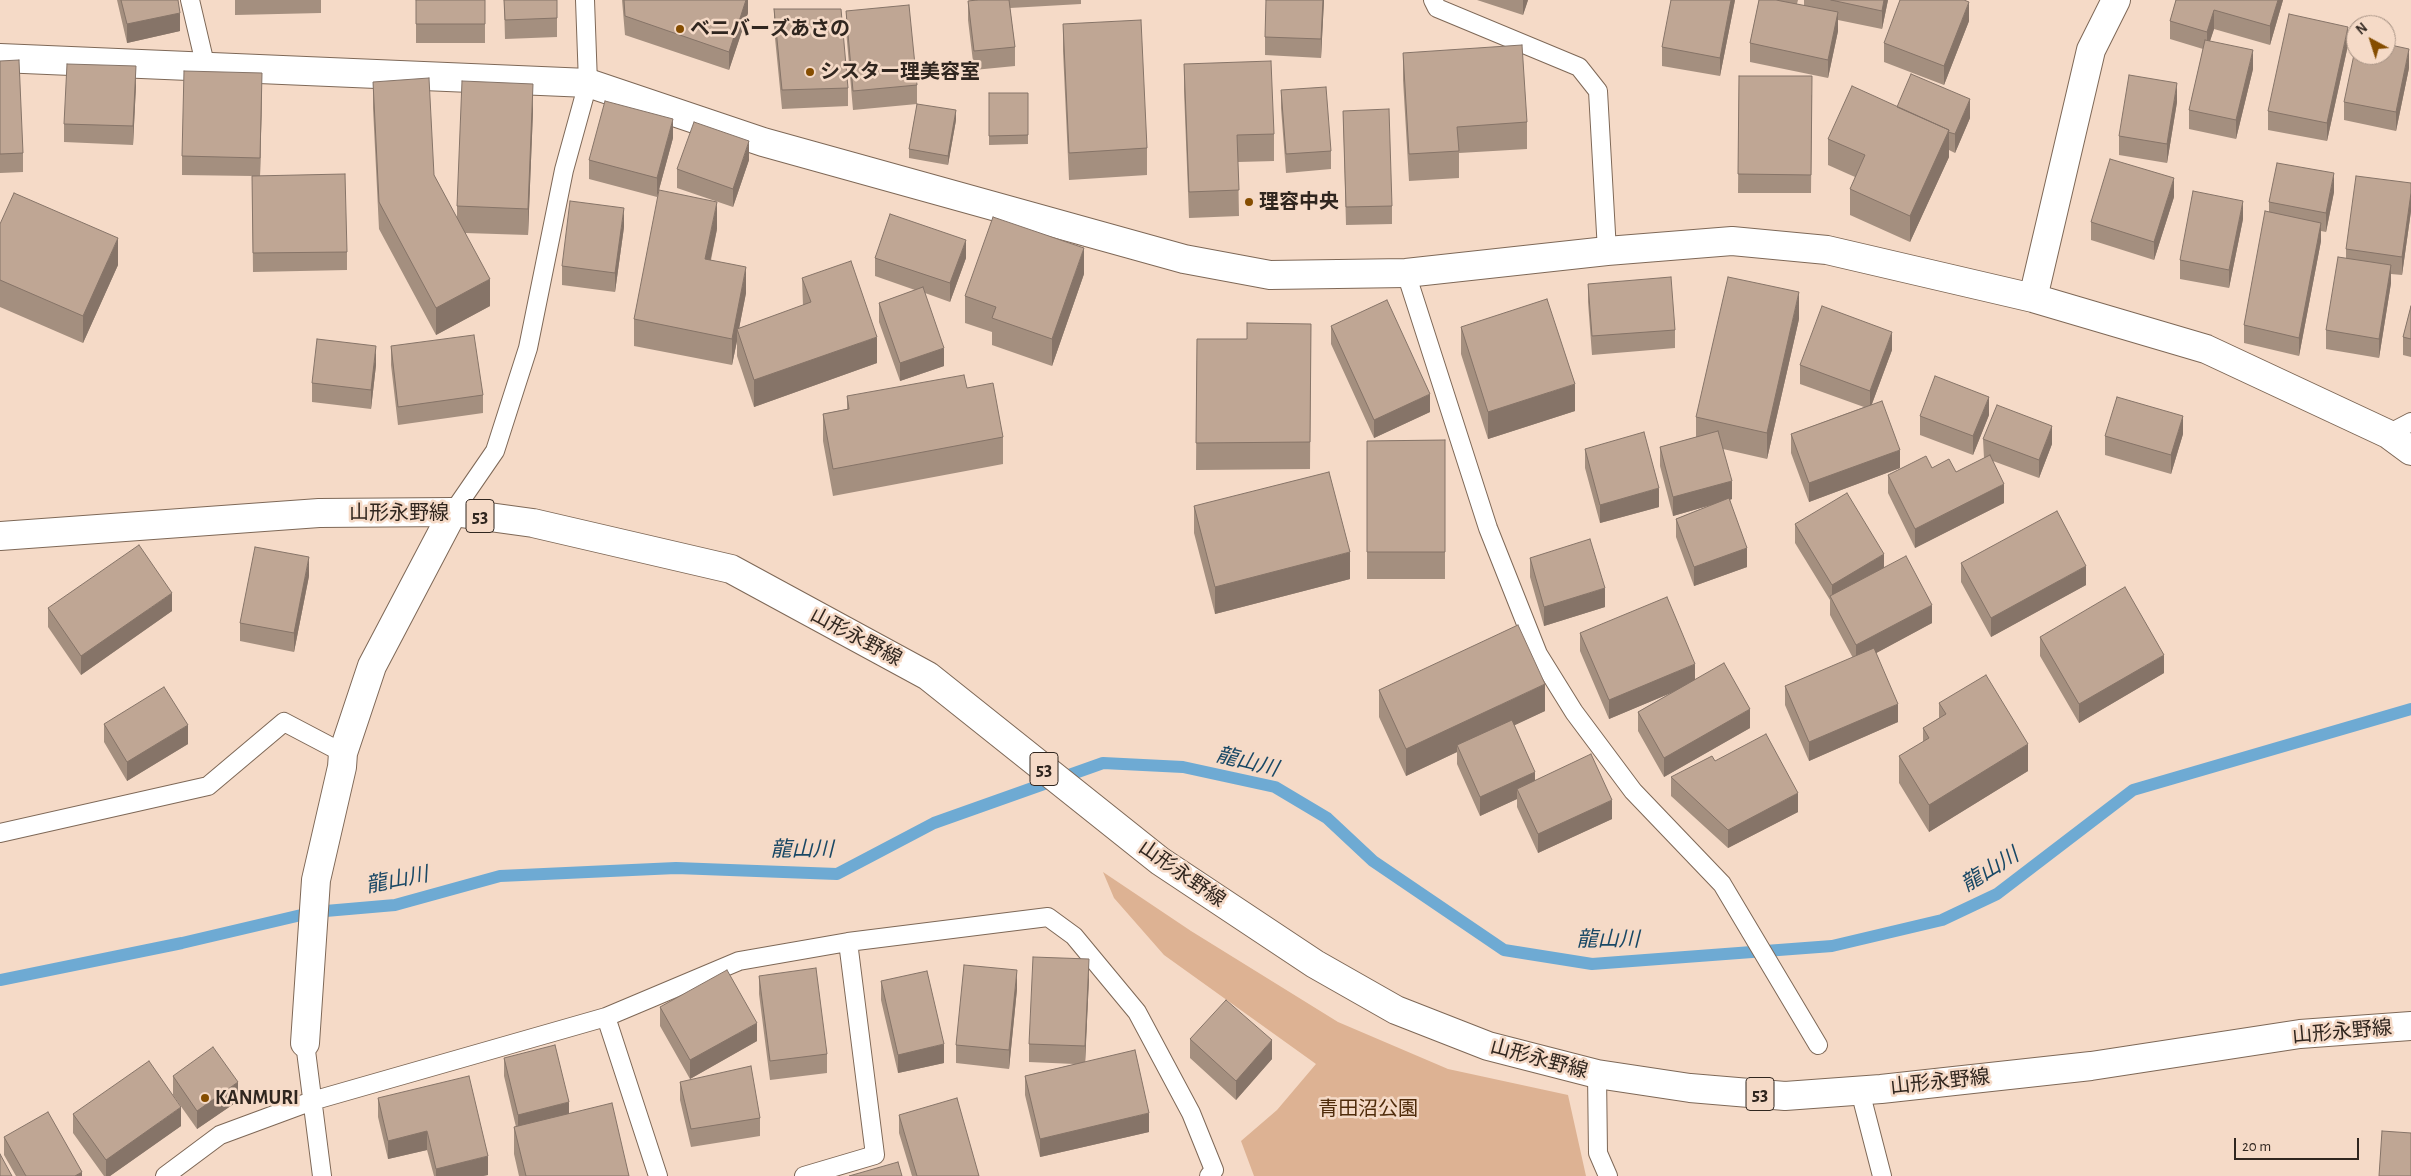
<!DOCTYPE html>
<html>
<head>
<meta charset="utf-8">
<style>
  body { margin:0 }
  #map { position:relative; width:2411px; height:1176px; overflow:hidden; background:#f5dac7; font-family:"Alegreya Sans",sans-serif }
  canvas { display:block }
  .north { position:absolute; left:2346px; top:15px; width:50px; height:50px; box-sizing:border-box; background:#f5dac7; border:1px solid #a69284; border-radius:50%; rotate:320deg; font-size:14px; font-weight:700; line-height:20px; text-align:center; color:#30261f }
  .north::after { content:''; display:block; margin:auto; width:18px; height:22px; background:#854d00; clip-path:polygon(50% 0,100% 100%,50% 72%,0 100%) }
  .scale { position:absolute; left:2234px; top:1138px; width:125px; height:22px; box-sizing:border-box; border:2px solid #30261f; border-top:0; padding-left:6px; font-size:15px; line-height:18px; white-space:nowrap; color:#30261f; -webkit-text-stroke:4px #f5dac7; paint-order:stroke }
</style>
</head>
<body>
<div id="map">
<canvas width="2411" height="1176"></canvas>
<div class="north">N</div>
<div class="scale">20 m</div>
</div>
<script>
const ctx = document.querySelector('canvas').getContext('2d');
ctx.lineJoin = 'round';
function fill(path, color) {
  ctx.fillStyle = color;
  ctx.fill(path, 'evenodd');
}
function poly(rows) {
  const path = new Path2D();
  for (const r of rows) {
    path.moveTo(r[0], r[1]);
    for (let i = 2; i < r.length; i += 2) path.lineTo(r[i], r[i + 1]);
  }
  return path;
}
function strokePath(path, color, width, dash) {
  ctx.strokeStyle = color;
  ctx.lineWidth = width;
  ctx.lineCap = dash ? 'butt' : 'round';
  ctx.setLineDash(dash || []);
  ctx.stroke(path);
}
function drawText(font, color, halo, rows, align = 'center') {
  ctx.font = font + ' "Alegreya Sans","Noto Sans JP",sans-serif';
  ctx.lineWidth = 5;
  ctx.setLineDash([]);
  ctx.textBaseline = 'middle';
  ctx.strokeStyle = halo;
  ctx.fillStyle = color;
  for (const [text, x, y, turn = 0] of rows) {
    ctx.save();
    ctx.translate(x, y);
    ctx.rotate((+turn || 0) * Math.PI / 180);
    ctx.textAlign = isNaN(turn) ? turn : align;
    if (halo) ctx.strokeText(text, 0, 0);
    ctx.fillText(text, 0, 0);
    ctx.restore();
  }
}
const green = poly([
  [1103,872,1191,931,1338,1022,1448,1069,1568,1095,1586,1176,1254,1176,1241,1141,1277,1110,1316,1064,1164,955,1114,898]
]);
const stream = poly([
  [0,980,182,943,314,912,395,905,500,876,676,868,837,874,934,823,1103,763,1183,767,1275,787,1327,818,1373,861,1504,950,1592,964,1832,946,1942,920,1997,894,2133,790,2411,709]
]);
const lane = poly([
  [190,0,206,68],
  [1433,0,1437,8,1579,67,1598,91,1607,251],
  [1406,273,1488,528,1538,654,1574,712,1633,791,1722,884,1818,1045],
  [2388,434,2411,422],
  [453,512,495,451,528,348,564,170,588,83,585,0],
  [0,833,208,786,284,722,343,753],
  [606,1017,739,961,848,942,1048,917,1074,936,1137,1012,1191,1113,1214,1170,1209,1176],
  [305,1043,322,1176],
  [1597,1074,1598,1153,1608,1176],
  [1860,1091,1882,1176],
  [165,1176,220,1135,312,1101,606,1017,658,1176],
  [804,1176,875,1155,848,942]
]);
const street = poly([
  [0,58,588,83,763,142,1184,259,1270,275,1406,273,1607,251,1732,241,1827,250,2033,298,2206,349,2388,434,2411,451],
  [2033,298,2091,50,2116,0]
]);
const secondary = poly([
  [305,1043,316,880,342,767,343,753,372,666,453,512]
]);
const primary = poly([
  [0,536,319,513,453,512,533,523,731,569,928,676,1160,861,1315,964,1396,1010,1488,1046,1597,1074,1690,1088,1785,1096,1881,1089,2091,1066,2300,1034,2411,1026]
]);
const wall = poly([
  [117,0,178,0,180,31,127,43],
  [235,0,321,0,321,13,235,15],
  [416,0,485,0,485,43,416,43],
  [504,0,557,0,557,37,505,39],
  [622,0,748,0,748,13,729,70,625,35],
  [974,0,1081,0,1081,4,1010,8,1015,47,1015,66,974,70,968,20,968,1],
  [1324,0,1321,58,1265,55,1265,37],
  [1477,0,1528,0,1523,15],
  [1735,0,1720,76,1662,66,1662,47],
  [1759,0,1798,0,1797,4,1804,6,1804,0,1888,0,1882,29,1838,20,1838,31,1828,78,1750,62,1750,43],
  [2176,0,2283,0,2270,45,2214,29,2210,41,2253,69,2236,139,2189,129,2189,110,2203,49,2170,39,2170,21],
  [774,9,848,88,848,106,782,109,774,28],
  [846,11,917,85,917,104,956,120,948,165,909,158,909,149,917,104,853,110,846,30],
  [1969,21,1944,85,1884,62,1884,43],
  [1063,24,1147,148,1147,175,1069,180,1063,51],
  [2348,45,2327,141,2268,130,2268,111],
  [1403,53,1527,122,1527,149,1459,153,1459,178,1409,181,1403,80],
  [0,61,23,153,23,172,0,173],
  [1184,64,1274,134,1274,161,1238,162,1239,216,1189,218,1184,91],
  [2409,68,2396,131,2344,120,2344,102],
  [1739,76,1812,95,1811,193,1738,193],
  [373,82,434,175,457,218,457,206,533,111,528,235,465,233,490,306,436,335,379,229,373,108],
  [136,85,133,145,64,142,64,124],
  [1281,90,1331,151,1331,169,1286,173,1281,108],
  [262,91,260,176,347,252,347,270,253,272,252,176,182,175,182,156],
  [989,93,1028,93,1028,144,989,145],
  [2177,102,2167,163,2119,155,2119,136],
  [1897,107,1970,118,1955,153,1949,150,1949,157,1910,242,1850,215,1850,189,1855,177,1828,165,1828,139],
  [1343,111,1392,206,1392,224,1346,225],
  [673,138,657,197,589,179,589,160],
  [749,160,733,207,677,188,677,169],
  [2411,183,2411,211,2402,275,2391,274,2391,283,2379,358,2326,349,2326,330,2346,258,2346,249],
  [2334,192,2326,232,2321,231,2321,241,2299,356,2244,343,2244,325,2269,212,2269,202],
  [2174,197,2154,260,2091,240,2091,222],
  [2243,219,2229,288,2180,279,2180,260],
  [0,224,118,265,83,343,0,307],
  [624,227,615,292,562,285,562,266],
  [717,229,711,260,746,293,739,328,803,306,802,278,877,363,754,407,737,356,737,341,732,365,634,346,634,319],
  [875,258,966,258,950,302,925,293,944,366,900,381,879,322,879,303,915,290,875,276],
  [1084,274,1052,366,992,345,992,332,965,323,965,296],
  [1588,284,1675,330,1675,348,1592,355,1588,302],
  [2411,306,2411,357,2403,355,2403,337],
  [1799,319,1767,459,1723,449,1732,499,1730,500,1747,567,1694,586,1676,537,1676,519,1711,505,1673,516,1660,466,1660,447,1696,437,1696,417],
  [1311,324,1310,469,1196,470,1197,339,1247,339],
  [1331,326,1430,412,1374,438,1331,344],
  [1461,327,1575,411,1488,439,1461,354],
  [391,346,483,395,483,413,398,425,391,365],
  [1892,350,1872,404,1900,468,1809,502,1791,453,1791,434,1864,407,1800,384,1800,365],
  [376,365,371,409,312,402,312,383],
  [967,388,1003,437,1003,464,833,496,823,441,823,414,847,409,847,396],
  [1989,415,1973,455,1920,435,1920,416],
  [2183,434,2171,474,2105,455,2105,436],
  [1983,439,2052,444,2039,478,1993,461,2004,503,1915,548,1888,493,1888,475,1932,468,1956,472,1984,458],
  [1445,440,1445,579,1367,579,1367,441],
  [1585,449,1659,507,1600,523,1585,468],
  [1194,506,1350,579,1215,614,1194,533],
  [1795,524,1884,567,1932,623,1876,653,1898,722,1809,761,1785,705,1785,686,1853,658,1830,615,1830,600,1795,543],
  [1530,558,1605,607,1544,626,1530,577],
  [1961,563,2086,585,1991,637,1961,582],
  [309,576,294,652,240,641,240,623],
  [48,608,172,611,81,675,48,627],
  [1580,633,1695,680,1750,728,1664,777,1638,731,1638,712,1675,691,1609,719,1580,651],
  [2040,637,2164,673,2079,723,2040,656],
  [1379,690,1545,711,1514,725,1535,780,1612,819,1538,853,1517,807,1517,799,1480,816,1457,764,1457,752,1406,776,1379,717],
  [1939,703,2028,771,1929,832,1899,783,1899,756,1923,742,1923,728,1939,718],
  [104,724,188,744,127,781,104,742],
  [1671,777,1798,812,1728,848,1671,796],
  [759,976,827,1054,827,1073,770,1080,759,994],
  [1089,978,1085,1062,1149,1132,1040,1157,1025,1095,1025,1076,1075,1064,1029,1062,1029,1044],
  [881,981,944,1063,898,1073,881,1000],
  [1017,989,1009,1069,956,1063,956,1045],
  [660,1007,757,1041,690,1079,660,1026],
  [1190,1039,1272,1059,1236,1100,1190,1058],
  [504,1058,569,1114,629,1176,519,1176,514,1154,514,1127,516,1127,504,1076],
  [173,1076,238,1101,197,1129,173,1095],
  [680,1082,760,1118,760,1136,691,1147,680,1100],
  [378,1098,488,1175,483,1176,434,1176,427,1150,388,1159,378,1117],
  [73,1114,181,1126,110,1176,104,1176,73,1133],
  [899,1115,979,1176,912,1176,899,1133],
  [4,1137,82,1176,16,1176,4,1155]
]);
const shadedWall = poly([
  [746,0,748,0,748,13,729,70,729,52],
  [1323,0,1324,0,1321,58,1321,39],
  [1523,0,1528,0,1523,15],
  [1731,0,1735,0,1720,76,1720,58],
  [1884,0,1888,0,1882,29,1882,11],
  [2278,0,2283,0,2270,45,2270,26],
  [1969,2,1969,21,1944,85,1944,66],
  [2214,10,2214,29,2207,50,2207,32],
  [1838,12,1838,31,1828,78,1828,60],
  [180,13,180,31,127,43,127,24],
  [2348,27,2348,45,2327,141,2327,123],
  [2409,49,2409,68,2396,131,2396,112],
  [2253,50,2253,69,2236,139,2236,120],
  [136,66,136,85,133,145,133,126],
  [262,73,262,91,260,176,260,158],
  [2177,83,2177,102,2167,163,2167,144],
  [533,84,533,111,528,235,528,209],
  [1970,99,1970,118,1955,153,1955,134],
  [956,110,956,120,948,165,948,156],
  [673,119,673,138,657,197,657,178],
  [1949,130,1949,157,1910,242,1910,216],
  [749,141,749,160,733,207,733,189],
  [2334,173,2334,192,2326,232,2326,213],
  [2174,178,2174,197,2154,260,2154,242],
  [2411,193,2411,211,2402,275,2402,257],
  [2243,201,2243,219,2229,288,2229,270],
  [717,202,717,229,705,285,705,259],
  [624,208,624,227,615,292,615,273],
  [2321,223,2321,241,2299,356,2299,338],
  [118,238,118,265,83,343,83,316],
  [966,240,966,258,950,302,950,283],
  [1084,248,1084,274,1052,366,1052,339],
  [2391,265,2391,283,2379,358,2379,339],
  [746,267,746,293,738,334,737,329,737,341,732,365,732,339],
  [490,279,490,306,436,335,436,308],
  [1799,292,1799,319,1767,459,1767,433],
  [1892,332,1892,350,1870,409,1870,391],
  [877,337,877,363,754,407,754,380],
  [376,346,376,365,371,409,371,390],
  [944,348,944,366,900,381,900,363],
  [1575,384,1575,411,1488,439,1488,412],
  [1430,394,1430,412,1374,438,1374,420],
  [1989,397,1989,415,1973,455,1973,436],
  [2183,416,2183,434,2171,474,2171,455],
  [2052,426,2052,444,2039,478,2039,460],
  [1900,450,1900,468,1809,502,1809,483],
  [1732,481,1732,499,1673,516,1673,497],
  [2004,484,2004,503,1915,548,1915,529],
  [1659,488,1659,507,1600,523,1600,505],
  [1747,548,1747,567,1694,586,1694,567],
  [1350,552,1350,579,1215,614,1215,587],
  [1884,554,1884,573,1832,600,1832,585],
  [309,557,309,576,294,652,294,633],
  [2086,566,2086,585,1991,637,1991,618],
  [1605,588,1605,607,1544,626,1544,607],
  [172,593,172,611,81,675,81,656],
  [1932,605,1932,623,1856,664,1856,645],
  [2164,655,2164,673,2079,723,2079,704],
  [1695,664,1695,683,1609,719,1609,700],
  [1545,684,1545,711,1460,751,1457,745,1457,752,1406,776,1406,749],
  [1898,704,1898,722,1809,761,1809,742],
  [1750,709,1750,728,1664,777,1664,758],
  [188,725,188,744,127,781,127,762],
  [2028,744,2028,771,1929,832,1929,805],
  [1535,772,1535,791,1517,789,1517,799,1480,816,1480,797],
  [1798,793,1798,812,1728,848,1728,830],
  [1612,800,1612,819,1538,853,1538,834],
  [1089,959,1089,978,1085,1065,1085,1046],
  [1017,970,1017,989,1009,1069,1009,1050],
  [757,1023,757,1041,690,1079,690,1060],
  [1272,1040,1272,1059,1236,1100,1236,1081],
  [944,1044,944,1063,898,1073,898,1055],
  [238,1082,238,1101,197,1129,197,1111],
  [569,1102,569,1121,518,1134,518,1115],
  [181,1107,181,1126,110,1176,106,1176,106,1160],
  [1149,1113,1149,1132,1040,1157,1040,1139],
  [427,1131,427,1150,388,1159,388,1141],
  [488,1156,488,1175,483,1176,436,1176,436,1169],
  [82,1172,82,1176,75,1176]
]);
const building = poly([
  [121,0,178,0,180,13,127,24,121,0],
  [416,0,485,0,485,24,416,24,416,0],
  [504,0,557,0,557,18,505,20,504,0],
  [624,0,746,0,729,52,625,16,624,0],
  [977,0,1009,0,1015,47,974,51,968,1,977,0],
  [1266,0,1323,0,1321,39,1265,37,1266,0],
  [1671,0,1731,0,1720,58,1662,47,1671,0],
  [1759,0,1776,0,1838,12,1828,60,1750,43,1759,0],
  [1831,0,1884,0,1882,11,1831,0],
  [1900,0,1964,0,1969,2,1944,66,1884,43,1900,0],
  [2176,0,2278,0,2270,26,2214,10,2207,32,2170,21,2176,0],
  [909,5,917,85,853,91,846,11,909,5],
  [774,9,841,9,848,88,782,90,774,9],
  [2289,14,2348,27,2327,123,2268,111,2289,14],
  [1141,20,1147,148,1069,153,1063,24,1141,20],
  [2205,40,2253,50,2236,120,2189,110,2205,40],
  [2386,44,2409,49,2396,112,2344,102,2356,45,2356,55,2386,55,2386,44],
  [1522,45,1527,122,1457,127,1459,151,1409,154,1403,53,1522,45],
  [19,60,23,153,0,154,0,61,19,60],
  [1271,61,1274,134,1237,135,1239,190,1189,192,1184,64,1271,61],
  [67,64,136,66,133,126,64,124,67,64],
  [184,71,262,73,260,158,182,156,184,71],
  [1911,74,1970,99,1955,134,1948,132,1949,130,1897,107,1911,74],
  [2129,75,2177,83,2167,144,2119,136,2129,75],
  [1739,76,1812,76,1811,175,1738,174,1739,76],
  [429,78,434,175,490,279,436,308,379,202,373,82,429,78],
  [462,81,533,84,528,209,457,206,462,81],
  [1852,86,1949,130,1910,216,1850,189,1865,155,1828,139,1852,86],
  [1326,87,1331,151,1286,154,1281,90,1326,87],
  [989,93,1028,93,1028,135,989,136,989,93],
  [605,101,673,119,657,178,589,160,605,101],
  [917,104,956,110,948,156,909,149,917,104],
  [1389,109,1392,206,1346,207,1343,111,1389,109],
  [694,122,749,141,733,189,677,169,694,122],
  [2110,159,2174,178,2154,242,2091,222,2110,159],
  [2277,163,2334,173,2326,213,2269,202,2277,163],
  [345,174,347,252,253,253,252,176,345,174],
  [2356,176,2411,183,2411,193,2402,257,2346,249,2356,176],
  [659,190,717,202,705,259,746,267,732,339,634,319,659,190],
  [2193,191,2243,201,2229,270,2180,260,2193,191],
  [14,193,118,238,83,316,0,280,0,224,14,193],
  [570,201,624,208,615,273,562,266,570,201],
  [2265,211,2321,223,2299,338,2244,325,2265,211],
  [890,214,966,240,950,283,875,258,890,214],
  [993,217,1084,248,1052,339,992,318,996,307,965,296,993,217],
  [2338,257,2391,265,2379,339,2326,330,2338,257],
  [851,261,877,337,754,380,737,329,811,302,802,278,851,261],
  [1671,277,1675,330,1592,336,1588,284,1671,277],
  [1728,277,1799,292,1767,433,1696,417,1728,277],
  [923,287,944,348,900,363,879,303,923,287],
  [1547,299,1575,384,1488,412,1461,327,1547,299],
  [1387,300,1430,394,1374,420,1331,326,1387,300],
  [1822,306,1892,332,1870,391,1800,365,1822,306],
  [2411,306,2411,339,2403,337,2411,306],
  [1247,323,1311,324,1310,442,1196,443,1197,339,1247,339,1247,323],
  [474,335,483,395,398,407,391,346,474,335],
  [317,339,376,346,371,390,312,383,317,339],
  [964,375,967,388,993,383,1003,437,833,469,823,414,849,409,847,396,964,375],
  [1935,376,1989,397,1973,436,1920,416,1935,376],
  [2117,397,2183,416,2171,455,2105,436,2117,397],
  [1882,401,1900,450,1809,483,1791,434,1882,401],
  [1997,405,2052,426,2039,460,1983,439,1997,405],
  [1718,431,1732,481,1673,497,1660,447,1718,431],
  [1644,432,1659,488,1600,505,1585,449,1644,432],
  [1445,440,1445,552,1367,552,1367,441,1445,440],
  [1990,455,2004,484,1915,529,1888,475,1926,456,1932,468,1949,459,1956,472,1990,455],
  [1329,472,1350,552,1215,587,1194,506,1329,472],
  [1847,493,1884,554,1832,585,1795,524,1847,493],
  [1729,498,1747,548,1694,567,1676,519,1729,498],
  [2057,511,2086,566,1991,618,1961,563,2057,511],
  [1590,539,1605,588,1544,607,1530,558,1590,539],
  [139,545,172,593,81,656,48,608,139,545],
  [255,547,309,557,294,633,240,623,255,547],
  [1906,556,1932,605,1856,645,1830,596,1906,556],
  [2125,587,2164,655,2079,704,2040,637,2125,587],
  [1667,597,1695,664,1609,700,1580,633,1667,597],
  [1518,625,1545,684,1406,749,1379,690,1518,625],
  [1874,648,1898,704,1809,742,1785,686,1874,648],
  [1724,663,1750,709,1664,758,1638,712,1724,663],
  [1986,675,2028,744,1929,805,1899,756,1929,738,1923,728,1946,714,1939,703,1986,675],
  [164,687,188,725,127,762,104,724,164,687],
  [1512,720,1535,772,1480,797,1457,745,1512,720],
  [1766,734,1798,793,1728,830,1671,777,1712,756,1715,761,1766,734],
  [1591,754,1612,800,1538,834,1517,789,1591,754],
  [1033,957,1089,959,1085,1046,1029,1044,1033,957],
  [964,965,1017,970,1009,1050,956,1045,964,965],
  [816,968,827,1054,770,1061,759,976,816,968],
  [727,970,757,1023,690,1060,660,1007,727,970],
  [927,971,944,1044,898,1055,881,981,927,971],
  [1226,1000,1272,1040,1236,1081,1190,1039,1226,1000],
  [555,1045,569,1102,518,1115,504,1058,555,1045],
  [213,1047,238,1082,197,1111,173,1076,213,1047],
  [1135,1050,1149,1113,1040,1139,1025,1076,1135,1050],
  [149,1061,181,1107,106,1160,73,1114,149,1061],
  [751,1066,760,1118,691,1129,680,1082,751,1066],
  [469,1076,488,1156,436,1169,427,1131,388,1141,378,1098,469,1076],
  [957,1098,979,1176,917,1176,899,1115,957,1098],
  [612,1103,629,1176,526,1176,514,1127,612,1103],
  [48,1112,82,1172,75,1176,26,1176,4,1137,48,1112],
  [2382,1131,2411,1133,2411,1176,2379,1176,2382,1131],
  [0,1154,12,1176,0,1176,0,1154],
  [898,1162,902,1176,849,1176,898,1162]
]);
const markers = [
  [680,29,5,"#854d00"],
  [810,72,5,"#854d00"],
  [1249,202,5,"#854d00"],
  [205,1098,5,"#854d00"]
];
const shields = [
  [480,516,28],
  [1044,769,28],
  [1760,1094,28]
];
const shieldNames = [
  ["53",480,516],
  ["53",1044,769],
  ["53",1760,1094]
];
const poiNames = [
  ["ベニバーズあさの",690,29],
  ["シスター理美容室",820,72],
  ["理容中央",1259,202],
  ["KANMURI",215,1098]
];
const streetNames = [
  ["山形永野線",399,513],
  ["山形永野線",856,637,28],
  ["山形永野線",1182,874,35],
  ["山形永野線",2342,1032,-5],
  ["山形永野線",1539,1059,15],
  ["山形永野線",1940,1082,-6]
];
const parkNames = [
  ["青田沼公園",1368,1109]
];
const waterNames = [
  ["龍山川",1247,762,14],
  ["龍山川",802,850],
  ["龍山川",1990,870,-32],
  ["龍山川",397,880,-11],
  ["龍山川",1608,940]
];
fill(green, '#ddb293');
strokePath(stream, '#6eaad3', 12);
strokePath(lane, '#7e6857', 20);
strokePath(street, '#7e6857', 30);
strokePath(secondary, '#7e6857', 30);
strokePath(primary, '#7e6857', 30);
strokePath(lane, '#fff', 18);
strokePath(street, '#fff', 28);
strokePath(secondary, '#fff', 28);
strokePath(primary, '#fff', 28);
fill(wall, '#a48f7f');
fill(shadedWall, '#867468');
fill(building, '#bfa694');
strokePath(building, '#867468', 1);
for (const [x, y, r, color] of markers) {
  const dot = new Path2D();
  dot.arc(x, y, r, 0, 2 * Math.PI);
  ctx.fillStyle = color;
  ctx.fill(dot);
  strokePath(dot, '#f5dac7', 2);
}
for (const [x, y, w] of shields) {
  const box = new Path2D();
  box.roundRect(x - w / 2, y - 16.5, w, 33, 4);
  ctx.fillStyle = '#f5dac7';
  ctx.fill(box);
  strokePath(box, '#30261f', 1);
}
drawText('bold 19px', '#30261f', null, shieldNames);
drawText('bold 20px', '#30261f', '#f5dac7', poiNames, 'left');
drawText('20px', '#30261f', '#f5dac7', streetNames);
drawText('20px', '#502c0b', '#f5dac7', parkNames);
drawText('italic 21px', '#194865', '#f5dac7', waterNames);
</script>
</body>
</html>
